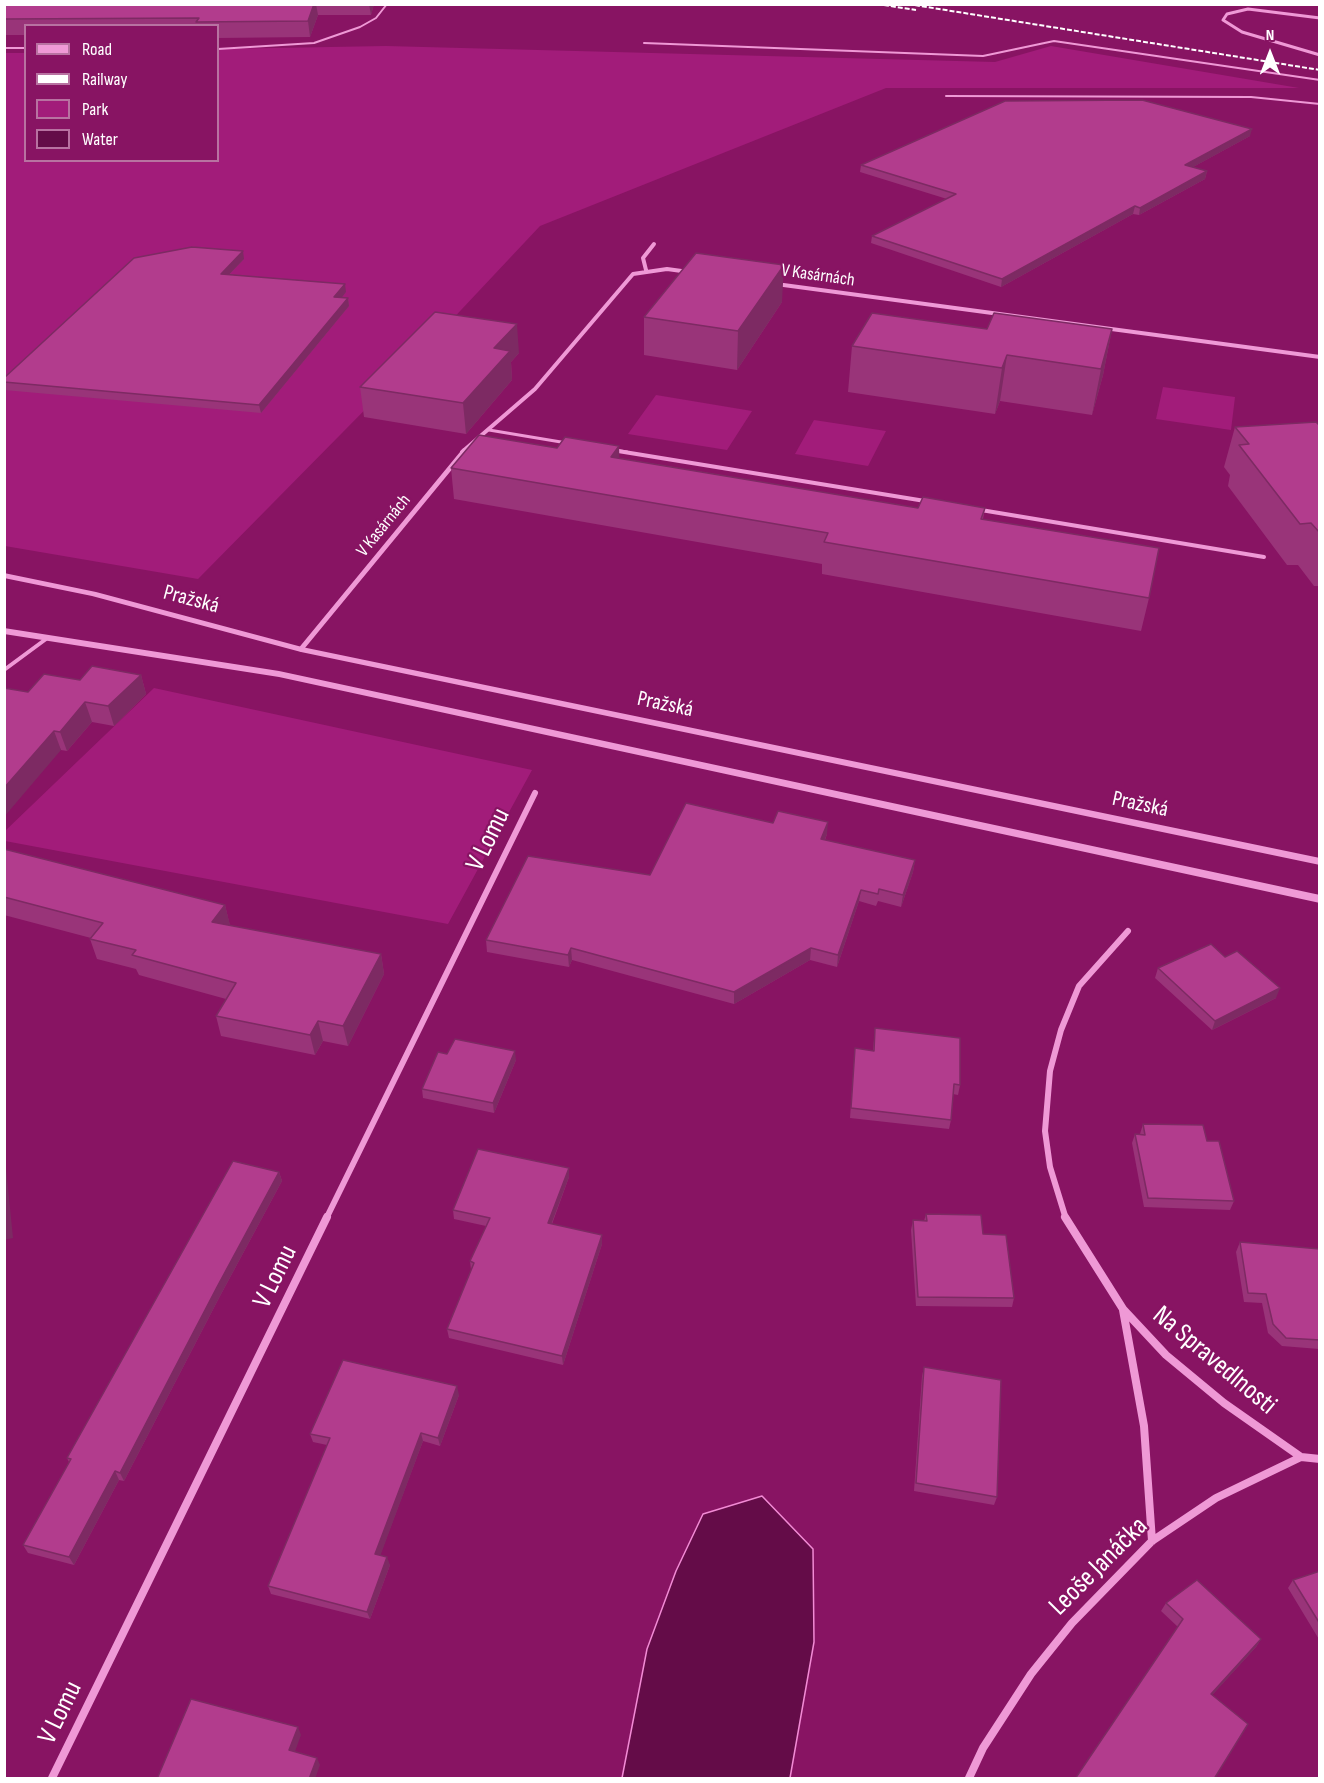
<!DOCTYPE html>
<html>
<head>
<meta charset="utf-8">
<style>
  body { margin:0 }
  #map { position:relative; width:1324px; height:1783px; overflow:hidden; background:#881463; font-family:"Sofia Sans Condensed",sans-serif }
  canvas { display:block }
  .frame { position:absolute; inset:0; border:6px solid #fff; pointer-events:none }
  .legend { position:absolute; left:24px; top:24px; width:195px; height:138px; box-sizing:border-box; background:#881463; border:2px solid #b872a1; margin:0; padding:8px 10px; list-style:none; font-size:18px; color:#fff }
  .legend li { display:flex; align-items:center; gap:12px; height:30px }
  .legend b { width:30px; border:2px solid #b872a1 }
  .north { position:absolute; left:1240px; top:24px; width:60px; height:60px; -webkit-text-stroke:4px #881463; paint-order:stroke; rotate:0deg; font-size:16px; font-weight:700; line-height:24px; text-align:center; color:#fff }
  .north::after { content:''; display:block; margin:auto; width:21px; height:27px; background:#fff; clip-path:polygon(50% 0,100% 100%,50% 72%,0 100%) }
</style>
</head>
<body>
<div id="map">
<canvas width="1324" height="1783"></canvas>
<div class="frame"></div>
<ul class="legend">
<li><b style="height:8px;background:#ef99d6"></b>Road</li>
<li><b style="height:8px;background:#fff"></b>Railway</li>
<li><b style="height:16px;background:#a21c7a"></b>Park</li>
<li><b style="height:16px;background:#640c48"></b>Water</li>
</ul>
<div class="north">N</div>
</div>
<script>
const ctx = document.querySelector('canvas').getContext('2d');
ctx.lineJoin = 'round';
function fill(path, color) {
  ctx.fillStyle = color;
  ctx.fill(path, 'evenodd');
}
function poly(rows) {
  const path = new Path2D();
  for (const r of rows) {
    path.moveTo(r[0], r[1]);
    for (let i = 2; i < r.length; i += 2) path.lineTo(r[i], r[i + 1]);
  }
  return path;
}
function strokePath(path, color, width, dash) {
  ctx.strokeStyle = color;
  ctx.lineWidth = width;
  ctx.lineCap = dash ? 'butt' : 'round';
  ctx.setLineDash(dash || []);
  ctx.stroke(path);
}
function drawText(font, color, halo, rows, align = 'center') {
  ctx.font = font + ' "Sofia Sans Condensed",sans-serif';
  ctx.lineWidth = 4.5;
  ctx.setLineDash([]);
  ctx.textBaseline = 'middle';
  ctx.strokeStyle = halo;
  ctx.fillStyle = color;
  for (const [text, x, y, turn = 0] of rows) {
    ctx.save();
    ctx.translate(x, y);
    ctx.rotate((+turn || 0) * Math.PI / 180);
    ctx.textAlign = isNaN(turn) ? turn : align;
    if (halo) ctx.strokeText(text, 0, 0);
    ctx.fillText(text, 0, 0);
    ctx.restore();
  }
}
const green = poly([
  [386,46,995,62,1051,46,1299,88,886,88,540,226,415,359,198,579,5,546,4,53,25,53,26,160,218,160,218,49],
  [1163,387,1235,397,1231,430,1156,419],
  [656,395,752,411,727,450,628,434],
  [814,420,886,431,868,466,795,454],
  [154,688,532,770,448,924,5,841,5,831]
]);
const water = poly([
  [762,1496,813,1549,814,1642,790,1778,622,1778,647,1649,676,1571,703,1514,762,1496]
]);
const serviceFar2 = poly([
  [644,43,983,56,1054,41,1320,80],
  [4,48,26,48],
  [218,49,314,43,360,27,376,18,387,4],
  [946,96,1251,97,1320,104]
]);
const serviceFar1 = poly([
  [489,430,567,443],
  [613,450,627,452]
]);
const service = poly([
  [618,451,925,501],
  [981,510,1264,557],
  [4,670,46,639]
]);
const minorFar4 = poly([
  [1320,18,1248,9,1227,14,1223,20,1242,32,1320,55]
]);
const minorFar3 = poly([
  [646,270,643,258,654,244],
  [776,284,1320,357],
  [462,452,535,389,633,274,667,269,689,272]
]);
const minorFar2 = poly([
  [301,649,464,451]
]);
const minorFar1 = poly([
  [326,1219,535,793],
  [1066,1219,1050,1167,1045,1131,1050,1071,1061,1030,1079,986,1128,931]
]);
const minor = poly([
  [1065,1217,1123,1309,1166,1355,1224,1403,1301,1457],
  [1123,1310,1144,1426,1152,1541],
  [52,1778,327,1217],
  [969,1778,983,1748,1031,1674,1072,1623,1152,1541,1216,1498,1301,1457,1320,1459]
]);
const tertiary = poly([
  [4,573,96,592,302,647,1320,858,1320,865,301,652,92,596,4,578,4,573],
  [4,628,279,671,1320,895,1320,903,279,677,4,634,4,628]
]);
const rail = poly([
  [877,4,916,10],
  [908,4,1320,70]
]);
const wall = poly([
  [4,4,374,4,371,15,318,15,310,37,218,38,218,26,26,26,26,35,4,35],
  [1250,136,1193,167,1207,171,1205,179,1139,215,1133,214,1001,287,871,243,872,236,947,199,860,172,861,165],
  [244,259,229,275,346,292,342,297,348,298,349,306,261,413,4,390,4,378],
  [782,302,737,370,644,355,644,317],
  [987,329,1112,329,1103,375,1092,415,1000,401,995,414,848,392,852,346],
  [519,353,511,362,512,380,466,434,364,417,360,387],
  [1320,426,1320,586,1314,586,1298,565,1287,565,1228,486,1230,475,1224,467,1235,427],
  [619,458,918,508,985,508,983,519,1149,598,1141,631,822,574,822,564,454,499,451,468],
  [141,675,146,694,114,726,92,722,67,751,61,750,28,692,80,680],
  [773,823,827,834,825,840,915,860,913,872,901,907,878,901,876,906,859,901,837,967,810,960,734,1004,572,960,569,967,487,952,486,940,650,875],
  [4,849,225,905,230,926,381,954,384,974,348,1046,323,1041,315,1055,221,1036,216,1016,226,999,139,975,136,969,97,959,90,939,91,938,4,915],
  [1225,957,1276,998,1212,1030,1155,978,1158,968],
  [875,1028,960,1085,958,1095,953,1094,951,1120,949,1129,850,1118,855,1048,873,1051],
  [447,1054,516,1060,494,1113,423,1098,422,1089],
  [1143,1124,1207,1141,1234,1201,1230,1210,1144,1207,1132,1143,1135,1134,1140,1134],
  [279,1172,282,1181,220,1296,124,1481,119,1480,74,1565,28,1553,23,1545,69,1462,67,1458],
  [569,1177,552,1224,602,1235,602,1244,563,1365,449,1338,447,1329,471,1270,470,1261,486,1226,454,1219,453,1210],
  [926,1214,983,1234,1014,1298,1012,1307,916,1306,911,1230,913,1220,924,1221],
  [1240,1242,1320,1340,1319,1349,1282,1346,1268,1333,1262,1303,1244,1302,1236,1252],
  [924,1367,997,1497,994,1505,914,1491,922,1376],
  [459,1395,440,1446,423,1441,380,1555,390,1565,370,1619,271,1594,268,1586,327,1445,313,1442,310,1434],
  [1320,1571,1320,1641,1288,1588,1293,1580],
  [1166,1603,1261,1639,1256,1647,1212,1695,1178,1627,1161,1611]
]);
const shadedWall = poly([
  [314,4,316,4,318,15,310,37,308,21],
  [369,4,374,4,371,15],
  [1252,129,1250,136,1184,172,1185,165],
  [1207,171,1205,179,1139,215,1140,208],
  [1135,206,1133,214,1001,287,1002,279],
  [243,251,244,259,222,282,221,274],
  [784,265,782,302,737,370,738,331],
  [345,284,346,292,336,305,334,297],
  [348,298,349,306,261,413,259,405],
  [517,324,519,353,511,362,512,380,466,434,463,403,494,348],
  [1112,329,1103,375,1092,415,1101,369],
  [1007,355,1000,401,995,414,1002,368],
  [619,446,620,476,611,457],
  [141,675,146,694,114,726,108,706],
  [85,702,92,722,67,751,60,732],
  [54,731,61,750,4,817,4,788],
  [828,822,827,834,820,851,821,839],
  [915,860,913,872,901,907,903,895],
  [861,890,859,901,837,967,838,955],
  [225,905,230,925,218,942,212,922],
  [571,948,572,960,569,967,568,955],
  [811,948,810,960,734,1004,734,992],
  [381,954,384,974,348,1046,343,1026],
  [1280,988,1276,998,1212,1030,1215,1021],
  [318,1021,323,1041,315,1055,310,1035],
  [515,1051,516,1060,494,1113,493,1103],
  [4,1164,6,1168,13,1238,4,1240],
  [569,1168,569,1177,548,1233,548,1223],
  [279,1172,282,1181,220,1296,124,1481,120,1473,217,1287],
  [602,1235,602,1244,563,1365,562,1356],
  [457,1386,459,1395,440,1446,438,1438],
  [421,1433,423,1441,378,1562,375,1554],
  [115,1471,119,1480,74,1565,69,1557],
  [387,1557,390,1565,370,1619,367,1612],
  [1261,1639,1256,1647,1207,1701,1211,1694],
  [298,1727,301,1735,293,1757,289,1750],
  [317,1758,320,1765,315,1779,309,1779]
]);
const building = poly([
  [4,4,314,4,308,21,196,22,199,18,4,19,4,4],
  [1142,100,1252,129,1185,165,1207,171,1140,208,1135,206,1002,279,872,236,956,194,861,165,1005,101,1142,100],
  [192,247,243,251,221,274,345,284,334,297,348,298,259,405,4,382,4,378,134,258,192,247],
  [696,253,784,265,738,331,644,317,696,253],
  [435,312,517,324,494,348,510,351,463,403,360,387,435,312],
  [872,313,987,329,994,313,1112,329,1101,369,1007,355,1002,368,852,346,872,313],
  [1316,422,1320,426,1320,533,1311,523,1300,524,1239,445,1249,444,1235,427,1316,422],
  [479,435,557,448,565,437,619,446,611,457,918,508,923,497,985,508,981,519,1159,548,1149,598,824,542,828,533,451,468,479,435],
  [92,666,141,675,108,706,85,702,60,732,54,731,4,788,4,688,28,692,44,674,80,680,92,666],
  [686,803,773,823,778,811,828,822,821,839,915,860,903,895,879,889,878,894,861,890,838,955,811,948,734,992,571,948,568,955,486,940,528,856,650,875,686,803],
  [4,849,225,905,212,922,381,954,343,1026,318,1021,310,1035,216,1016,236,983,132,955,136,950,90,939,103,923,4,897,4,849],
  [1211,944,1225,957,1237,951,1280,988,1215,1021,1158,968,1211,944],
  [875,1028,960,1038,960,1085,954,1084,951,1120,851,1108,855,1048,874,1051,875,1028],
  [455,1039,515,1051,493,1103,422,1089,438,1052,447,1054,455,1039],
  [1143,1124,1203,1125,1207,1141,1219,1141,1234,1201,1148,1198,1135,1134,1145,1135,1143,1124],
  [478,1149,569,1168,548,1223,602,1235,562,1356,447,1329,474,1263,470,1261,490,1218,453,1210,478,1149],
  [233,1161,279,1172,217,1287,120,1473,115,1471,69,1557,23,1545,71,1459,67,1458,233,1161],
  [926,1214,981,1215,983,1234,1006,1235,1014,1298,918,1297,913,1220,927,1221,926,1214],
  [1240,1242,1320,1249,1320,1340,1286,1338,1273,1324,1266,1294,1248,1293,1240,1242],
  [343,1360,457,1386,438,1438,421,1433,375,1554,387,1557,367,1612,268,1586,330,1438,310,1434,343,1360],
  [924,1367,1001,1380,997,1497,916,1483,924,1367],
  [1320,1571,1320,1624,1293,1580,1320,1571],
  [1197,1580,1261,1639,1211,1694,1248,1724,1214,1779,1075,1779,1183,1619,1166,1603,1197,1580],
  [191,1699,298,1727,289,1750,317,1758,309,1779,157,1779,191,1699]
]);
const farStreetnames = [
  ["V Kasárnách",818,276,8],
  ["V Kasárnách",384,526,-51]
];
const streetNames = [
  ["Pražská",191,600,15],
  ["Pražská",665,705,12],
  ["Pražská",1140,805,12]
];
const nearStreetnames = [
  ["V Lomu",489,840,-64],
  ["V Lomu",276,1277,-64],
  ["Na Spravedlnosti",1214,1361,40],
  ["Leoše Janáčka",1099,1567,-45],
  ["V Lomu",61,1713,-64]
];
fill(green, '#a21c7a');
fill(water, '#640c48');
strokePath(water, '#f28bd5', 1.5);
strokePath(serviceFar2, '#ef99d6', 2);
strokePath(serviceFar1, '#ef99d6', 3);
strokePath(service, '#ef99d6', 4);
strokePath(minorFar4, '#ef99d6', 3);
strokePath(minorFar3, '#ef99d6', 4);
strokePath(minorFar2, '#ef99d6', 5);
strokePath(minorFar1, '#ef99d6', 6);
strokePath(minor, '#ef99d6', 8);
fill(tertiary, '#ef99d6');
strokePath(rail, '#fff', 2, [5, 2]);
fill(wall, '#993479');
fill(shadedWall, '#7d2a63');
fill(building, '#b23c8d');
strokePath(building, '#7d2a63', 1.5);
drawText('18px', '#fff', '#881463', farStreetnames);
drawText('22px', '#fff', '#881463', streetNames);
drawText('27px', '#fff', '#881463', nearStreetnames);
</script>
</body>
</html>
